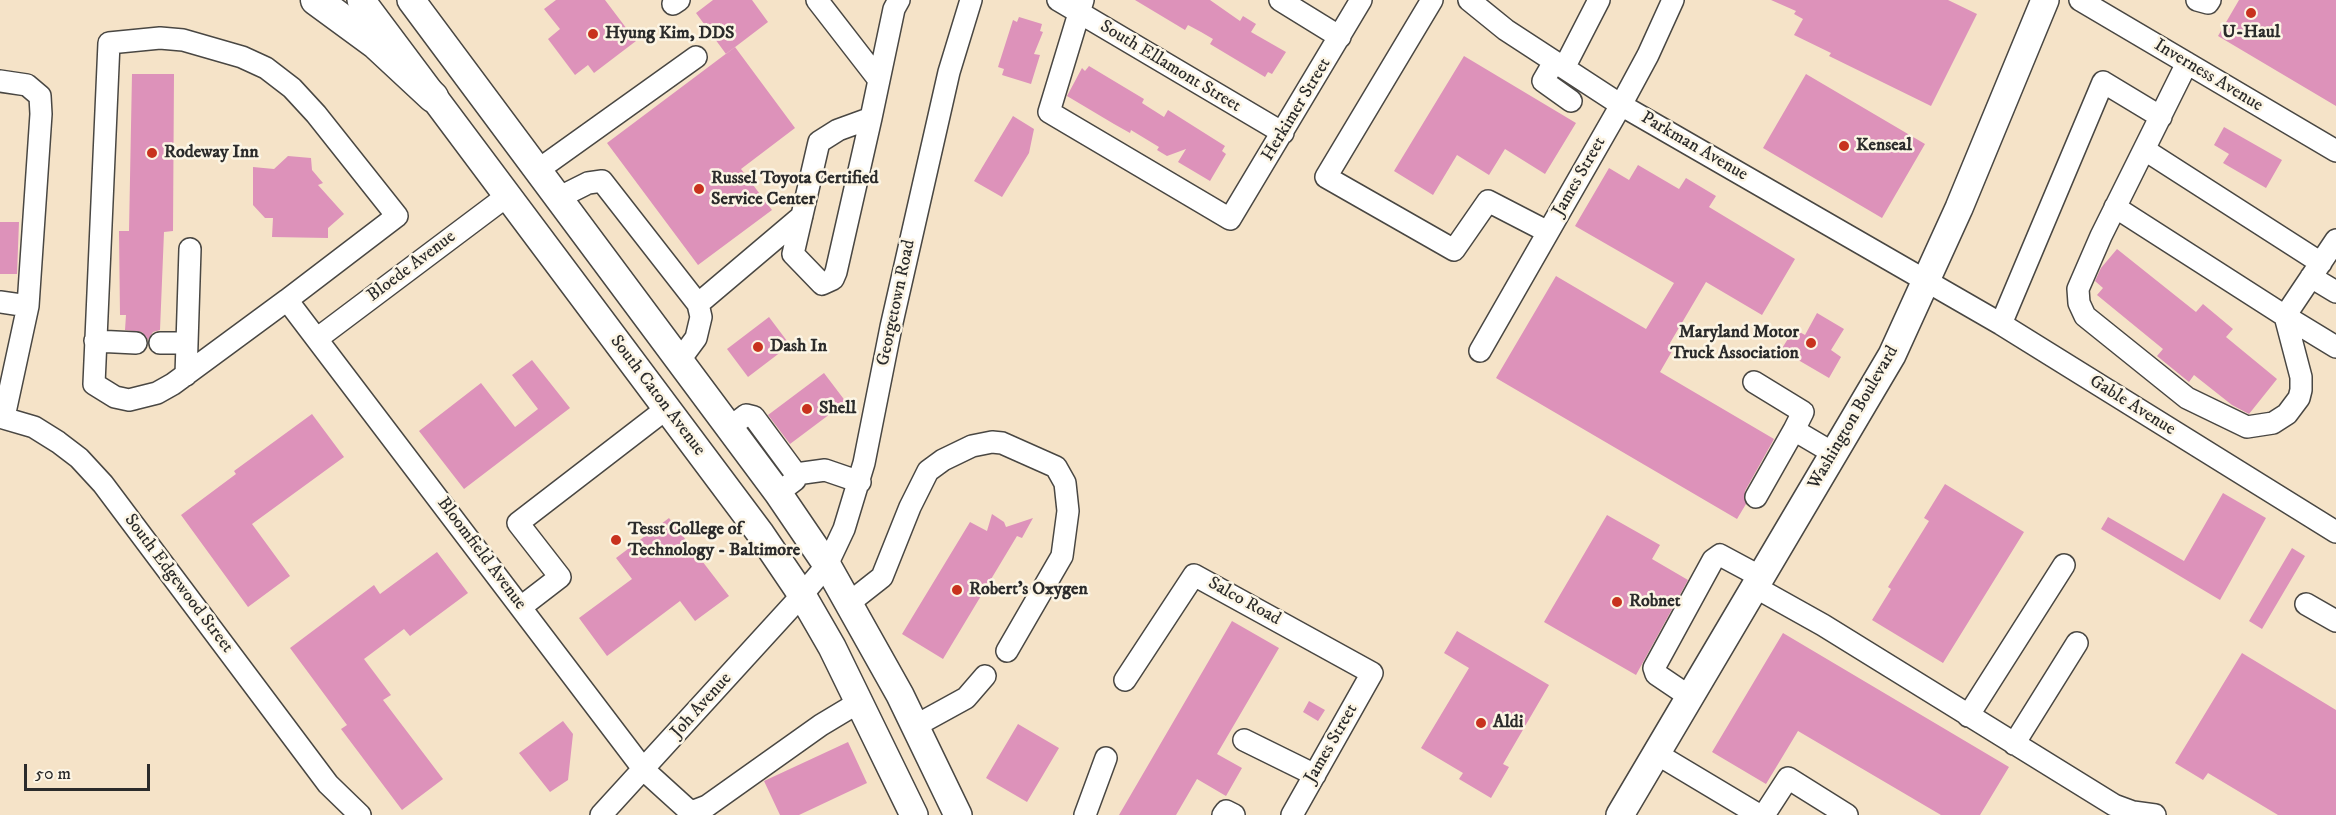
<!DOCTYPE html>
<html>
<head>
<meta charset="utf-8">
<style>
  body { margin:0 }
  #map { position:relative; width:2336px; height:815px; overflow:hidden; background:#f5e3c8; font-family:"IM FELL DW Pica",serif }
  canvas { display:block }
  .scale { position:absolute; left:24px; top:764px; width:126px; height:27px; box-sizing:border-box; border:3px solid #2b2b2b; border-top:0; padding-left:8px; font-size:18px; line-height:21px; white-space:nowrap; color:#2b2b2b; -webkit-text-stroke:4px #fcf5e5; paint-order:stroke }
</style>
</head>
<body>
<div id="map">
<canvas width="2336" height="815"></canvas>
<div class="scale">50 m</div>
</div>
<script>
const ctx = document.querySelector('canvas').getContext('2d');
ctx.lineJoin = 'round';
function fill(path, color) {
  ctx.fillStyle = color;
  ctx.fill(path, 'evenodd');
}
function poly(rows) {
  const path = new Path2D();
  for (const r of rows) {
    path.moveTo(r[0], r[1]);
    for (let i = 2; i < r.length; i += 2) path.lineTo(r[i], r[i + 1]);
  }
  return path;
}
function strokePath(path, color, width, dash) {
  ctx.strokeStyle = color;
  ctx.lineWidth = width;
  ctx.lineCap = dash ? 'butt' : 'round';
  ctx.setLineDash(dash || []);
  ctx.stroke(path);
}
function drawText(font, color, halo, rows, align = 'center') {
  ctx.font = font + ' "IM FELL DW Pica",serif';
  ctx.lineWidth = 5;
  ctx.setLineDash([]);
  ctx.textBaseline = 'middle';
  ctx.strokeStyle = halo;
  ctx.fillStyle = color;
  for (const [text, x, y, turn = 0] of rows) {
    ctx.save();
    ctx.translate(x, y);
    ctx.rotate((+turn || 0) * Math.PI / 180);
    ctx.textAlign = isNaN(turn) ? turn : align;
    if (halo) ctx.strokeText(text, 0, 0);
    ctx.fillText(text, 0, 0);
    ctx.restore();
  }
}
const building = poly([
  [556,0,605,0,636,41,594,73,588,65,575,75,548,39,560,29,544,9],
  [713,0,752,0,768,22,726,54,696,13],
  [1135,0,1210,0,1240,21,1243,16,1256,24,1251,32,1286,52,1272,74,1268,72,1265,77,1210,44,1213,39,1201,32,1188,25,1185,30],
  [1771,0,1948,0,1977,14,1931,106,1829,56,1831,53,1794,35,1803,19,1794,14,1796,11],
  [2239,0,2336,0,2336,106,2218,36],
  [1019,17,1042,24,1040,31,1043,32,1034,54,1040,55,1031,84,1002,75,1004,69,998,67,1013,20,1017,22],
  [735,47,795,128,741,169,772,210,698,265,607,143],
  [1464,56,1576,123,1545,174,1505,149,1489,175,1457,155,1433,195,1394,171],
  [1089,66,1144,99,1142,103,1164,117,1168,110,1225,146,1222,151,1226,154,1210,181,1178,162,1186,149,1167,156,1157,150,1159,147,1131,130,1130,133,1114,124,1067,96,1082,68,1085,71],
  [132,74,174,74,173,231,164,232,160,330,153,332,148,340,142,332,125,330,126,315,120,315,119,231,129,231],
  [1806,74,1925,144,1882,218,1763,148],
  [1013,116,1034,129,1029,153,1002,197,974,181],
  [2224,127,2282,160,2266,188,2223,163,2229,154,2214,145],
  [288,156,311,158,312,170,323,183,318,185,344,214,328,228,328,238,272,237,273,218,265,218,253,205,253,167,274,169],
  [1638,165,1679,189,1686,178,1716,196,1709,207,1795,259,1762,315,1706,282,1670,343,1675,346,1660,372,1774,439,1745,491,1746,504,1737,519,1496,378,1556,276,1646,329,1674,283,1575,226,1609,168,1629,180],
  [0,222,19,222,17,274,0,274],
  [2117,249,2196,312,2203,304,2233,329,2226,337,2277,379,2249,414,2232,405,2194,375,2189,382,2157,356,2163,349,2097,295,2103,288,2095,281,2101,268],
  [1817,313,1844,329,1831,350,1841,357,1829,378,1781,350,1794,329,1805,335],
  [769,317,790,345,748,377,727,349],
  [532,360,570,408,464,489,419,431,481,383,515,427,538,409,512,375],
  [824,373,846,402,790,444,768,415],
  [312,414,344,457,252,524,290,576,248,607,181,515,236,474,234,471],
  [1945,484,2024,532,1943,663,1872,620,1891,589,1888,587,1929,521,1924,518],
  [2223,493,2266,518,2220,600,2101,529,2108,517,2184,561],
  [992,514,1004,522,1006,527,1033,518,1022,538,1017,536,943,659,902,634,970,522,987,531],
  [1607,515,1660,545,1652,559,1688,580,1636,675,1544,622],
  [669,518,729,596,695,621,680,601,607,656,579,618,632,579,616,558],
  [2292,548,2305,556,2262,629,2249,621],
  [437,552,468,593,410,636,404,629,364,659,391,695,383,700,443,779,402,810,341,729,347,725,290,648,374,585,380,594],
  [1232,621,1279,648,1217,754,1242,768,1226,796,1197,779,1176,815,1119,815],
  [1457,631,1549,685,1503,764,1509,767,1491,798,1459,779,1463,773,1421,748,1469,668,1444,653],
  [1783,633,2009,767,1980,815,1941,815,1798,731,1766,784,1712,752],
  [2242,653,2336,710,2336,815,2278,815,2208,773,2203,780,2175,763],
  [1309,701,1325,710,1318,721,1303,712],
  [563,721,573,734,568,780,550,792,519,753],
  [1018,724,1059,748,1027,802,986,778],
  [848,742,867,783,799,815,780,815,764,781]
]);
const minor = poly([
  [817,0,879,80],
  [1058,0,1283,133],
  [1083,0,1049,112,1230,219,1361,0],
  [1280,0,1340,37],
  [1432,0,1326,177,1454,250,1488,201,1548,232],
  [1469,0,1506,30,1621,105,2001,324,2336,532],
  [2080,0,2336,151],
  [2197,0,2208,3,2210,0],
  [673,4,679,0],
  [1554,62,1543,81,1571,101],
  [1564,68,1599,0],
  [0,81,27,85,40,96,41,114,28,306,4,417],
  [871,118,838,130,819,142,793,254,822,284,833,279,836,272,871,118,894,9,899,0],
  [2145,150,2321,263],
  [538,170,696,57],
  [558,198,588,183,602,181,698,304,701,317,696,338,679,361],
  [2115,207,2285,316,2301,377,2301,390,2299,398,2287,414,2273,423,2247,427,2187,398,2085,316,2079,303,2078,289,2101,236,2187,63],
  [2336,240,2285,316,2336,347],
  [2311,277,2336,292],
  [287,300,173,384,157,393,129,400,115,397,94,384,109,43,160,38,183,40,242,57,266,68,292,88,316,114,397,216,287,300,644,770,687,809,694,811,707,806,821,725,861,701],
  [0,302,28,306],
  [698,304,802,216],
  [2001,324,2103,82,2161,117],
  [318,338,507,196],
  [95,341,136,343],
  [160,343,187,343],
  [1480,351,1621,105,1648,55,1673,0],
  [186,375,190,249],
  [1754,382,1803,412,1794,430,1833,453],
  [0,417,34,427,58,442,79,458,103,484,328,784,360,815],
  [729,428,746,415,754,417,796,474,795,480,778,493],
  [796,474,825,470,860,482],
  [1756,497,1794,430],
  [1755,587,1823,625,2114,805,2133,812,2155,815],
  [849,603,882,577,910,507,928,471,943,460,972,446,992,442,1002,443,1056,467,1065,483,1068,511,1062,556,1007,651],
  [2306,604,2336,621],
  [521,607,560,577,518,523,666,409],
  [1125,680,1194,575,1372,673,1292,815],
  [1690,697,1656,674,1654,668,1713,560,1720,555,1761,577],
  [1968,716,2064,565],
  [915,726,966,698,985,676],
  [1244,740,1315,775],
  [2014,744,2077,643],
  [1657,754,1759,815],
  [601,815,802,595,827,565,844,529,864,463,891,327,949,72,971,0],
  [1085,815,1106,758],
  [1223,815,1226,811,1234,815],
  [1764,815,1788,778,1847,815]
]);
const major = poly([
  [361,0,760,533,802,595,832,647,914,815],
  [411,0,778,493,827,565,900,695,958,815],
  [1620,815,1892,355,1959,208,2045,0]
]);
const highway = poly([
  [316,0,376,44,433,97]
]);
const markers = [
  [2251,13,6,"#c8321e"],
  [593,34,6,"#c8321e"],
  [1844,146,6,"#c8321e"],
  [152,153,6,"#c8321e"],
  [699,189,6,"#c8321e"],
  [1811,343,6,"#c8321e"],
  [758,347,6,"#c8321e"],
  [807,409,6,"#c8321e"],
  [616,540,6,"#c8321e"],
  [957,590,6,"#c8321e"],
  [1617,602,6,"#c8321e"],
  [1481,723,6,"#c8321e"]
];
const poiNames = [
  ["U-Haul",2251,33,"center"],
  ["Hyung Kim, DDS",605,34],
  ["Kenseal",1856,146],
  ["Rodeway Inn",164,153],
  ["Russel Toyota Certified",711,179],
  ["Service Center",711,200],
  ["Maryland Motor",1799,333,"right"],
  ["Truck Association",1799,354,"right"],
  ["Dash In",770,347],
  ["Shell",819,409],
  ["Tesst College of",628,530],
  ["Technology - Baltimore",628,551],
  ["Robert's Oxygen",969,590],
  ["Robnet",1629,602],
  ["Aldi",1493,723]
];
const streetNames = [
  ["South Ellamont Street",1170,67,31],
  ["Inverness Avenue",2208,76,31],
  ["Herkimer Street",1297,110,-59],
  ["Parkman Avenue",1694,147,30],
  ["James Street",1580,177,-60],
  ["Bloede Avenue",412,267,-37],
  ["Georgetown Road",897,303,-78],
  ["South Caton Avenue",657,396,53],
  ["Gable Avenue",2132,406,32],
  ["Washington Boulevard",1854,418,-60],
  ["Bloomfield Avenue",481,554,53],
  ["South Edgewood Street",178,584,53],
  ["Salco Road",1244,602,29],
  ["Joh Avenue",702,706,-48],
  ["James Street",1332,744,-60]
];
fill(building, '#dd92ba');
strokePath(minor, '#494743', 24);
strokePath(major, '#494743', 30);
strokePath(highway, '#494743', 33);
strokePath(minor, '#fff', 21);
strokePath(major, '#fff', 27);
strokePath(highway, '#fff', 30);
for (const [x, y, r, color] of markers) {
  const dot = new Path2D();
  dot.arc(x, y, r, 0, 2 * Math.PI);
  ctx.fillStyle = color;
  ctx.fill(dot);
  strokePath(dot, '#fcf5e5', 2);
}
drawText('bold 18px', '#2b2b2b', '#fcf5e5', poiNames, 'left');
drawText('18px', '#2b2b2b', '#fcf5e5', streetNames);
</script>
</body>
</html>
